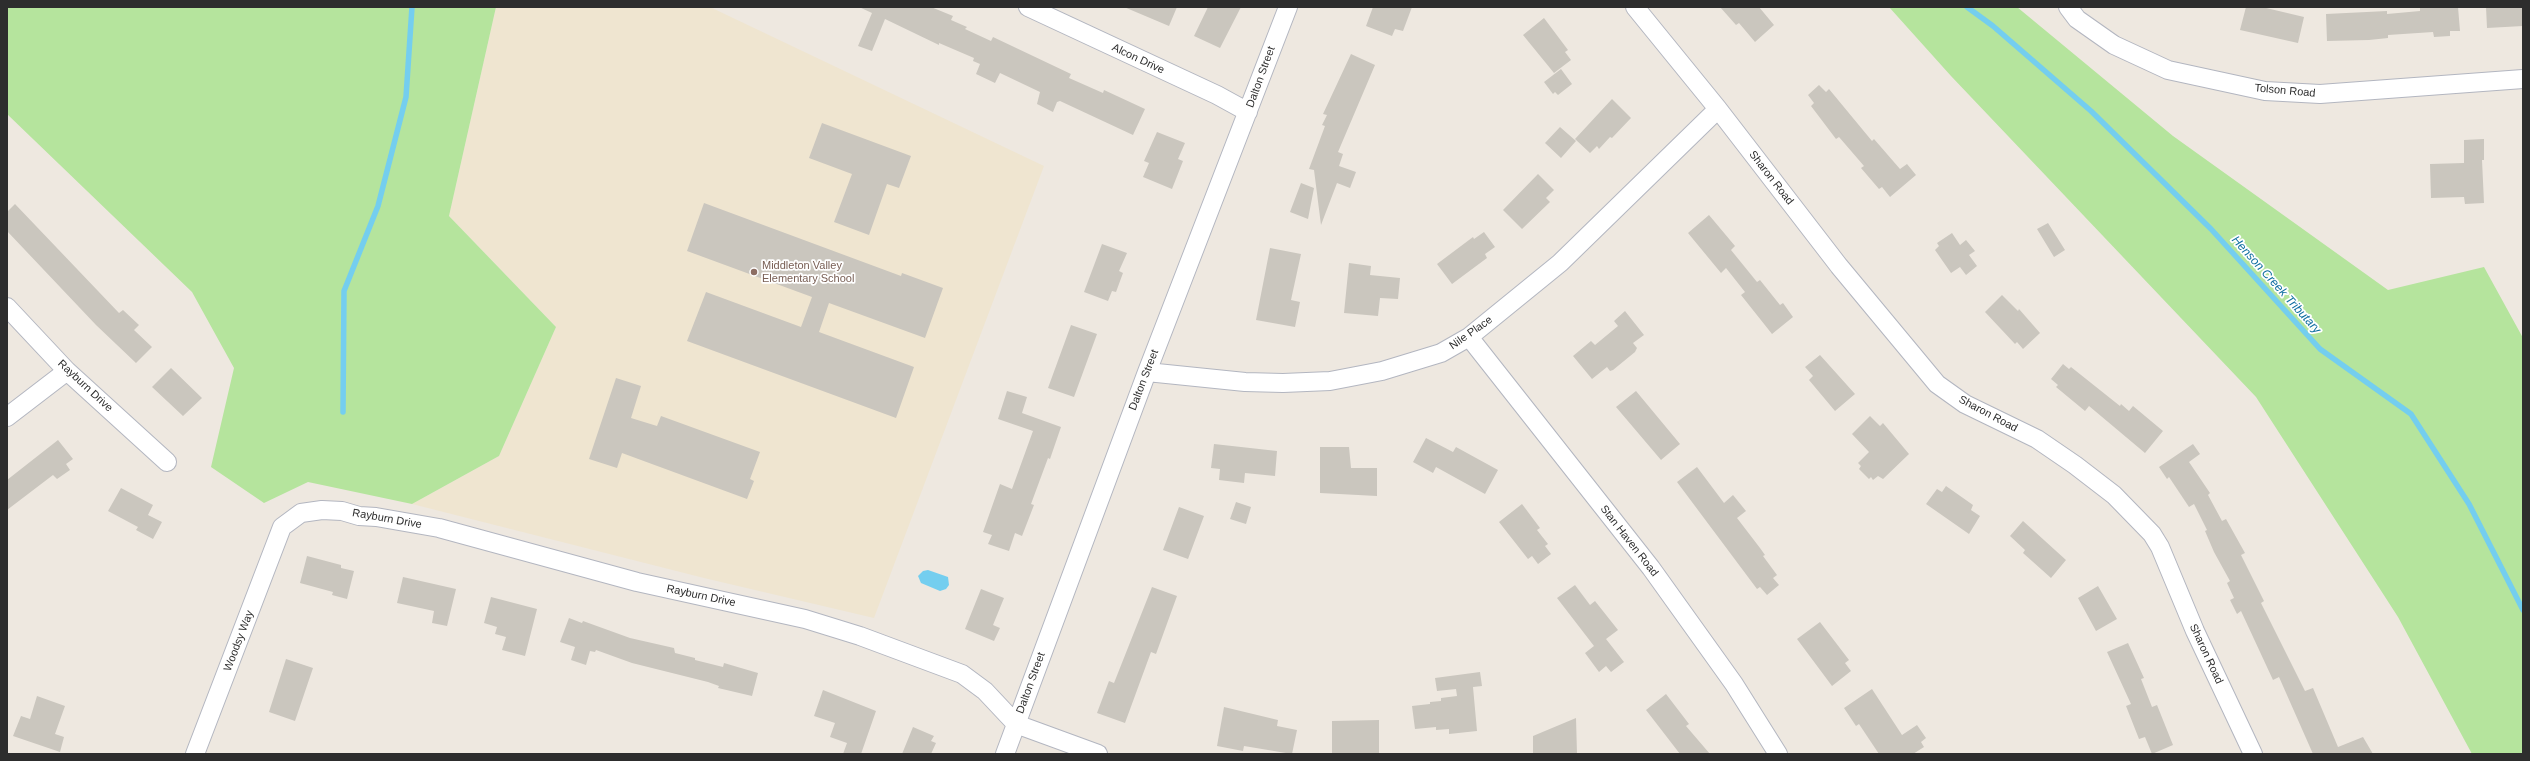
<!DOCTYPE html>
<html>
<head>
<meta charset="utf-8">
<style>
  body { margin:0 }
  #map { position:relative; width:2530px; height:761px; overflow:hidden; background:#eee8e0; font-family:Arial,sans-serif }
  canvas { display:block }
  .frame { position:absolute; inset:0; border:8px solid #2d2d2d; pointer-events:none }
</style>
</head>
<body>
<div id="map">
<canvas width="2530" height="761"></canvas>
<div class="frame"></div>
</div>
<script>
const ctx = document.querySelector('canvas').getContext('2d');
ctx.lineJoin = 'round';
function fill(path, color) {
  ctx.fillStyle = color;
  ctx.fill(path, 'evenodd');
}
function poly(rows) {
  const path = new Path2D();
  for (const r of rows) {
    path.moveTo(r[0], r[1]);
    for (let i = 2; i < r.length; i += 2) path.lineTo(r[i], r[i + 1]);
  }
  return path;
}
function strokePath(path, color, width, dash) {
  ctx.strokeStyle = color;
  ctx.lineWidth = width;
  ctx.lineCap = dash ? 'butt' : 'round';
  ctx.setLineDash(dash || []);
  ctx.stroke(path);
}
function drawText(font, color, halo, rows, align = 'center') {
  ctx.font = font + ' Arial,sans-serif';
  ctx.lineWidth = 3.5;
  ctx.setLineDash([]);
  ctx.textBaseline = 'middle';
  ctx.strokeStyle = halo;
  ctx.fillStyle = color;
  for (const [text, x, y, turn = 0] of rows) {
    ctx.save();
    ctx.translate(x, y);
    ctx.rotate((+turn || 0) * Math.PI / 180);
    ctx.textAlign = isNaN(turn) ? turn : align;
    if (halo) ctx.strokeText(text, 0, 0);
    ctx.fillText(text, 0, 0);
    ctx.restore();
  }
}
const education = poly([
  [496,7,710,7,1044,166,874,618,704,578,412,504,499,456,556,327,449,216]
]);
const green = poly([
  [7,7,496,7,449,216,556,327,499,456,412,504,308,482,264,503,211,467,234,368,192,292,7,114],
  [1889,7,2017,7,2173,136,2388,290,2484,267,2523,338,2523,754,2472,754,2398,617,2256,397,1951,76]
]);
const water = poly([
  [928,570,948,577,949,585,946,589,940,591,921,583,918,576,923,571]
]);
const stream = poly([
  [1967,7,1993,26,2091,111,2211,229,2320,349,2411,414,2469,504,2523,610],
  [343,412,344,291,378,206,406,97,412,7]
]);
const building = poly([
  [859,7,931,7,953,16,951,20,967,27,965,29,991,41,993,37,1071,74,1069,78,1103,93,1104,90,1145,109,1133,135,1060,101,1057,102,1053,112,1037,104,1040,92,1000,73,995,83,976,74,980,64,973,61,974,58,939,43,939,45,885,19,872,51,858,46,872,13],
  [1124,7,1177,7,1169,26],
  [1208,7,1241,7,1220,48,1194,36],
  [1373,7,1412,7,1403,31,1395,29,1392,36,1366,26],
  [1720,7,1759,7,1774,25,1755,42,1739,23,1736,25],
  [2246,7,2262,7,2304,17,2298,43,2240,30],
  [2426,7,2458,7,2460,31,2450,31,2450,36,2434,37,2433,32,2388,35,2388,38,2369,40,2327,41,2326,14,2387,11,2387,14,2420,11,2420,8],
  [2486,7,2523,7,2523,26,2487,28],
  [1544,18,1568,50,1565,52,1571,60,1554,73,1523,35],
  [1351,54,1375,65,1338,152,1343,154,1339,166,1356,172,1350,188,1337,183,1321,225,1314,170,1309,169,1325,126,1322,125,1327,115,1323,114],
  [1561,69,1572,84,1558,95,1555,92,1553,94,1544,82],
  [1819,85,1826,92,1829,89,1872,141,1874,139,1900,169,1907,164,1916,175,1890,197,1882,187,1879,189,1861,168,1864,166,1839,137,1836,139,1811,106,1814,103,1808,95],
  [1612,99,1631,118,1612,138,1610,137,1599,149,1597,146,1590,153,1575,139],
  [822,123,911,156,899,188,887,184,869,235,834,222,852,174,809,158],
  [1560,127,1576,141,1561,158,1545,143],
  [1157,132,1185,143,1178,159,1183,161,1172,189,1143,177,1149,163,1144,161],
  [2484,139,2484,160,2482,160,2484,203,2465,204,2464,197,2431,198,2430,164,2464,163,2464,140],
  [1538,174,1554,190,1546,198,1550,202,1522,229,1503,210],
  [1301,183,1314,188,1308,219,1290,212],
  [704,203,901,276,902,273,943,288,925,338,829,303,819,332,914,367,896,418,687,341,706,292,801,327,812,297,687,251],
  [15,204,119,313,123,310,139,325,134,330,152,347,136,363,96,325,7,231,7,212],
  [1709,215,1735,246,1731,250,1757,282,1760,280,1780,305,1783,303,1793,317,1772,334,1741,295,1745,292,1726,268,1721,273,1688,233],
  [2048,223,2065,250,2054,257,2037,229],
  [1484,232,1495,247,1485,254,1487,258,1452,284,1437,264,1473,237,1474,239],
  [1952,233,1960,245,1966,240,1975,251,1969,255,1977,266,1966,275,1960,267,1951,273,1935,250,1939,246,1937,243],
  [1102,244,1127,253,1119,271,1123,273,1116,292,1112,291,1108,301,1084,292],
  [1270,248,1301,254,1291,300,1300,302,1295,327,1256,320],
  [1349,263,1371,266,1370,275,1400,278,1398,299,1380,298,1378,316,1344,313],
  [2002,295,2018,311,2019,309,2040,333,2023,349,2017,342,2015,344,1985,312],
  [1625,311,1644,335,1633,343,1637,348,1635,352,1613,370,1610,371,1607,367,1592,379,1573,356,1591,341,1595,345,1618,326,1614,321],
  [1071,325,1097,334,1074,397,1048,388],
  [1820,355,1855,394,1835,411,1809,380,1813,376,1805,367],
  [2063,364,2069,369,2071,367,2120,406,2121,404,2129,411,2133,406,2163,431,2145,453,2089,406,2085,411,2056,387,2058,385,2051,379],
  [171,368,202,398,183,416,152,387],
  [616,378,641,386,631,418,657,426,661,416,760,452,750,479,754,481,747,499,622,453,617,468,589,459],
  [1007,391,1027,397,1022,413,1061,427,1050,459,1048,458,1031,504,1034,505,1022,536,1015,533,1009,551,988,544,992,535,983,532,1000,484,1012,489,1033,431,998,419],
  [1636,391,1680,444,1661,460,1616,407],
  [1870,416,1880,426,1883,423,1909,454,1883,479,1878,476,1873,480,1871,477,1869,479,1859,469,1861,466,1858,463,1869,452,1852,434],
  [1426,438,1453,452,1456,447,1498,470,1485,494,1436,467,1433,473,1413,462],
  [58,440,73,459,66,464,70,470,57,479,53,475,7,510,7,480],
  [1214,444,1277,451,1275,476,1245,473,1244,483,1219,480,1220,469,1211,468],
  [2193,444,2200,454,2189,462,2210,493,2208,495,2222,521,2226,519,2245,553,2241,555,2264,601,2261,603,2305,691,2313,688,2338,747,2363,737,2373,754,2313,754,2279,677,2273,680,2241,611,2237,614,2230,600,2234,598,2227,583,2230,581,2214,552,2205,531,2207,530,2194,504,2189,507,2169,477,2167,479,2159,467],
  [1320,447,1349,447,1351,468,1377,468,1377,496,1320,493],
  [1697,467,1724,503,1733,495,1746,511,1737,518,1760,548,1765,555,1763,556,1777,575,1773,578,1779,585,1767,595,1760,587,1757,589,1677,482],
  [1946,486,1973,505,1971,510,1980,516,1969,534,1926,504,1937,489,1942,492],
  [121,488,153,505,148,515,162,522,153,539,136,530,138,527,108,511],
  [1236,502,1251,507,1246,524,1230,519],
  [1522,504,1540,528,1537,530,1548,544,1545,546,1551,554,1538,564,1532,556,1528,559,1499,522],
  [1179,507,1204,516,1188,559,1163,550],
  [2023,521,2066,560,2051,578,2023,553,2025,550,2010,536],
  [307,556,341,565,341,568,354,571,347,599,332,595,333,592,300,583],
  [403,577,456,589,447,626,432,623,434,611,397,603],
  [1575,585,1590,605,1595,601,1618,630,1606,639,1624,662,1611,672,1606,666,1599,672,1585,653,1594,646,1557,598],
  [2098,586,2117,619,2096,631,2078,598],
  [1152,587,1177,596,1156,654,1151,652,1125,723,1097,713,1109,681,1114,683],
  [981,589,1004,598,993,625,1000,628,994,641,965,629],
  [491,597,537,609,525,656,502,650,506,637,495,634,497,627,484,623],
  [569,618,582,623,583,621,630,638,674,648,675,653,695,658,695,660,723,667,724,663,758,673,752,696,718,688,719,686,708,682,632,663,596,650,595,652,590,651,586,665,571,660,575,647,560,642],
  [1820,622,1849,660,1845,663,1851,671,1832,686,1797,639],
  [2128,643,2144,678,2141,679,2152,707,2157,705,2173,745,2152,754,2145,737,2139,739,2126,706,2131,704,2107,652],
  [286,659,313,668,295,721,269,712],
  [1480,672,1482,686,1473,687,1477,731,1449,734,1449,729,1436,730,1436,727,1415,729,1412,706,1430,704,1430,702,1441,701,1441,698,1457,696,1456,689,1437,691,1435,678],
  [1872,689,1902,735,1917,725,1926,738,1921,742,1924,747,1913,754,1879,754,1859,724,1856,726,1844,708],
  [823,690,876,711,861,754,843,754,847,743,830,737,835,723,814,716],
  [1666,694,1689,724,1686,726,1710,754,1680,754,1646,710],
  [37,696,65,706,55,734,64,737,60,752,13,736,21,716,30,719],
  [1224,707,1278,720,1277,726,1297,730,1292,754,1244,746,1243,751,1217,746],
  [1576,718,1577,754,1533,754,1533,736],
  [1379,720,1379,753,1332,753,1332,721],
  [913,727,934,736,931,741,936,743,931,754,902,754]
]);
const street = poly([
  [1028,7,1217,95,1248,112],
  [1635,7,1718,109,1839,266,1937,384,1965,404,2037,439,2075,465,2114,495,2152,534,2160,547,2195,631,2253,754],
  [2068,7,2077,19,2114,45,2168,70,2265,91,2320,94,2523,79],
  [7,307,67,371,167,462],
  [1469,337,1651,568,1734,684,1778,754],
  [1147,372,1245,382,1283,383,1330,381,1382,371,1441,353,1469,337,1560,263,1718,109],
  [7,417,67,371],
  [195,754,282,527,301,513,322,510,342,511,359,516,376,517,439,528,637,582,805,619,860,636,962,674,985,691,1016,724,1098,754],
  [1005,754,1147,372,1288,7]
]);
const markers = [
  [754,272,4,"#8d6e63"]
];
const streetNames = [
  ["Alcon Drive",1138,59,25],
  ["Dalton Street",1261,77,-70],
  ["Tolson Road",2285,91,5],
  ["Sharon Road",1771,178,52],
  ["Nile Place",1471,333,-35],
  ["Dalton Street",1144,380,-69],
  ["Rayburn Drive",85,386,43],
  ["Sharon Road",1988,414,28],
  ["Rayburn Drive",387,519,10],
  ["Stan Haven Road",1629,541,52],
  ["Rayburn Drive",701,596,12],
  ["Woodsy Way",239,641,-69],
  ["Sharon Road",2206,654,65],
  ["Dalton Street",1031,683,-70]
];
const educationNames = [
  ["Middleton Valley",762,266],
  ["Elementary School",762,279]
];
const waterNames = [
  ["Henson Creek Tributary",2276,285,48]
];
fill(education, '#efe5d0');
fill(green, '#b5e49d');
fill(water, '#74ceef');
strokePath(stream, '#74ceef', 5.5);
fill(building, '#cac6be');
strokePath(street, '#b3b6c0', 20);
strokePath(street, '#fff', 18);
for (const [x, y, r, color] of markers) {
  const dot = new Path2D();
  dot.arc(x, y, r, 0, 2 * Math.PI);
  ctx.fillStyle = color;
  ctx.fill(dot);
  strokePath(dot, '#fff', 1.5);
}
drawText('11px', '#2d2d2d', '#fff', streetNames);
drawText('11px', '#785e54', '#fff', educationNames, 'left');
drawText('italic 12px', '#0e6ea0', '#fff', waterNames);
</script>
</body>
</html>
